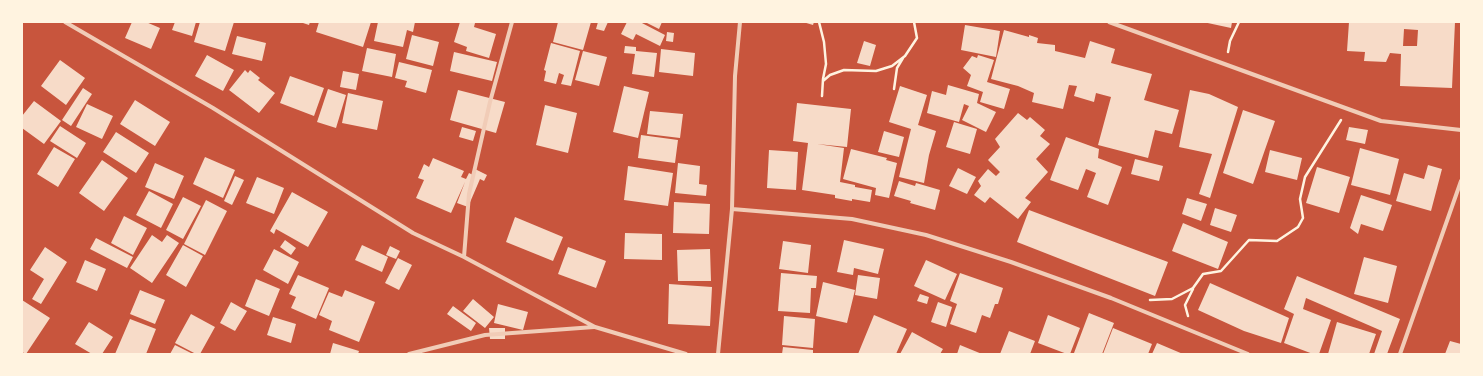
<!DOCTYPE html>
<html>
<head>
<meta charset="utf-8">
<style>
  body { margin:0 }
  #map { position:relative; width:1483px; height:376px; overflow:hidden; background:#c8553d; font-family:"DM Sans",sans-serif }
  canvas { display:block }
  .frame { position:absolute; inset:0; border:23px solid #fff3e0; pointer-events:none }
</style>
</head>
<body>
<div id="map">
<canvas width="1483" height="376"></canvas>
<div class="frame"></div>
</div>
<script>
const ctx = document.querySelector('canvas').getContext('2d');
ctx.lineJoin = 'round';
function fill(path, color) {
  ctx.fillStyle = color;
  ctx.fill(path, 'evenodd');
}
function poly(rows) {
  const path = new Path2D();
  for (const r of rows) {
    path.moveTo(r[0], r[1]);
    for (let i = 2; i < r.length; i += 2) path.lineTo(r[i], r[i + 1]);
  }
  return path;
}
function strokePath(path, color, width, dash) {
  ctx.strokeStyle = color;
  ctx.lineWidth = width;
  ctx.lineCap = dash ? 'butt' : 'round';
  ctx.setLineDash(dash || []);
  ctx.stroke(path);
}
const building = poly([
  [132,22,146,22,160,28,151,49,125,38],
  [175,22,196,22,192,36,172,30],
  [200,22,234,22,225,51,194,42],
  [300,22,310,22,309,25],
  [319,22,371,22,363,47,316,32],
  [378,22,415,22,413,32,407,30,403,47,374,41],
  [460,22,475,23,474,27,496,34,489,58,466,51,467,47,454,42],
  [558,22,591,22,583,50,553,42],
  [598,22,608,22,604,31,596,29],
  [627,22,640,22,665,35,660,46,636,34,633,40,621,34],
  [645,22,662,22,659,29],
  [803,22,814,22,813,25],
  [1203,22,1232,22,1231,28],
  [1349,22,1455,22,1452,88,1400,86,1401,54,1390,53,1386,62,1364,61,1365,52,1347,51],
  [1404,29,1418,30,1417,46,1403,46],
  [965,25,1000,31,996,57,961,50],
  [1004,30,1029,37,1029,35,1038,38,1037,43,1055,45,1055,51,1085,58,1090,41,1115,49,1111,63,1152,74,1144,100,1179,110,1172,134,1155,130,1148,158,1098,145,1111,97,1096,93,1094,102,1074,96,1077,86,1069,85,1063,109,1032,102,1034,93,1018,86,991,79],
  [667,32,674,33,673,42,666,41],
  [412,35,439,42,433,66,406,59],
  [237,36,266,43,262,61,232,54],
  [864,41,876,45,870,66,857,63],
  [551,43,580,51,571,86,561,84,564,75,559,73,556,84,544,81,546,71,544,70],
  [625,46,636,47,636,51,657,53,654,77,632,74,635,54,624,53],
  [367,48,396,54,392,77,362,71],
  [661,49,695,53,693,76,659,72],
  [583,51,607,57,599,86,575,80],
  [454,52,497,62,492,81,450,71],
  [207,55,234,70,223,91,195,76],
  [978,55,994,60,987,82,1010,89,1004,109,980,102,983,92,967,86,971,75,963,68,972,56,977,58],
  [60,60,85,78,66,105,41,86],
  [399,62,432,70,426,93,405,87,407,81,395,78],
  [245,70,248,73,250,70,260,78,258,80,275,93,259,113,229,90],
  [343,71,359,74,356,90,340,87],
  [290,76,324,88,314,116,280,103],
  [948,85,979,94,977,103,996,112,986,132,962,120,969,106,964,104,959,122,927,113,932,91,946,95],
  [624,86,649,92,638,138,613,132],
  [900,86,927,95,918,125,936,131,929,155,924,183,899,177,911,129,889,122],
  [83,88,92,94,71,126,62,120],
  [328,89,346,95,336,128,317,122],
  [458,90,505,102,496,133,450,120],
  [1190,90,1209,94,1238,107,1210,198,1199,194,1212,154,1179,147],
  [348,93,383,101,377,130,342,123],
  [135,100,170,122,155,146,120,124],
  [34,101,61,121,44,144,22,128,22,116],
  [797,103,851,109,847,147,817,144,844,148,840,182,855,185,855,187,872,190,870,202,852,199,852,201,835,198,835,195,802,190,808,143,793,141],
  [87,104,113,116,102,139,76,127],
  [545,105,577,113,568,153,536,145],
  [1243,110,1275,121,1253,184,1223,173],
  [650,111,683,114,680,138,647,134],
  [1018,113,1027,120,1030,117,1045,130,1040,136,1050,144,1036,159,1048,172,1025,198,1031,202,1018,219,990,197,985,203,974,195,981,186,978,181,988,169,996,176,1000,172,988,160,1000,147,995,139],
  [954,122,977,129,970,154,946,147],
  [60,126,86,143,77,158,50,141],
  [462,127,476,131,473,141,459,137],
  [1349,127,1368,130,1365,144,1346,140],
  [884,131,904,137,899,157,878,152],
  [116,132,149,153,136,173,103,152],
  [641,135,678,140,675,163,638,158],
  [1066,137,1099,149,1098,158,1122,167,1108,205,1087,197,1096,173,1086,169,1078,190,1050,180],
  [54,147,75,159,58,187,37,174],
  [1360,148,1399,159,1390,195,1351,185],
  [851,149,887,158,886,160,897,163,889,198,875,195,876,188,843,179],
  [769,150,798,152,796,190,767,188],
  [1270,150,1302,158,1297,180,1265,172],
  [205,157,235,170,223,198,193,184],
  [433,158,464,171,461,177,466,179,469,173,473,175,475,169,487,175,484,181,480,179,468,207,457,203,465,182,451,213,416,198,424,180,418,178,424,164,429,167],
  [1135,159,1163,166,1159,181,1131,174],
  [102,160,128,178,104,211,79,193],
  [155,163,184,176,174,199,145,187],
  [678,163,700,166,699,184,707,185,706,196,675,193],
  [1428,165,1442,169,1431,211,1396,201,1404,173,1424,179],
  [628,166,673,173,668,206,624,200],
  [1317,167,1350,177,1339,213,1306,203],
  [958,168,976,177,967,194,949,186],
  [235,176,244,180,232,205,224,201],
  [257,177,284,188,274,214,246,203],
  [899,181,915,186,916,183,940,190,935,210,910,203,911,201,894,196],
  [149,191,173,204,161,228,136,215],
  [292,192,328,212,308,247,276,229,274,234,270,231],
  [1361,195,1392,205,1383,231,1361,224,1358,234,1350,228],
  [183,197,201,206,183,239,166,230],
  [1187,198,1207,204,1201,221,1182,214],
  [206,200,227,211,205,255,184,244],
  [674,202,710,204,709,234,673,233],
  [1215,208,1237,215,1231,232,1210,225],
  [1029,210,1168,262,1155,296,1017,242],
  [124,216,147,228,133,255,111,243],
  [515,217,563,237,553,261,506,242],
  [1183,223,1228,242,1218,269,1172,251],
  [625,233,662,234,662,260,624,259],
  [152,235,162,242,167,235,179,243,152,283,130,268],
  [96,238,133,257,127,268,90,249],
  [285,240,296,248,291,255,280,247],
  [844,240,884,249,878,274,854,268,853,275,837,272],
  [783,241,811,245,808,273,779,269],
  [183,245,203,256,186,287,166,275],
  [362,245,388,257,382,272,355,260],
  [390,246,400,251,396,259,386,255],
  [45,247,67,262,41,304,32,299,44,279,30,270],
  [568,247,606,261,596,288,558,274],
  [274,249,299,262,288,284,263,270],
  [710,249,711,281,678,281,677,250],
  [1364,257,1397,266,1388,303,1354,294],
  [398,258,412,265,399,290,385,283],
  [85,260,106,269,97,291,76,282],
  [926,260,957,274,945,300,914,286],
  [781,273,817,276,816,288,811,288,810,313,778,311],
  [960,273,1003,288,998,304,995,304,990,318,982,315,976,333,950,324,957,304,950,301],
  [298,275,329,288,316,319,291,308,296,297,289,294],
  [858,275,880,278,877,299,855,295],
  [1297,276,1400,319,1387,354,1374,354,1382,331,1306,298,1303,309,1331,320,1319,354,1313,354,1284,343,1294,314,1284,309],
  [256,279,280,289,269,316,245,306],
  [823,282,855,290,847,323,816,316],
  [1210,283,1289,318,1281,343,1244,331,1198,310],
  [669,284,712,287,710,326,668,324],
  [140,290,165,300,155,324,130,314],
  [345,290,375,302,359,342,329,330,332,321,319,315,329,292,342,297],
  [920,294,929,297,927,304,917,301],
  [473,299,494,317,485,328,463,311],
  [22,300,50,318,26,354,22,352],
  [231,302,247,311,235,331,220,323],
  [938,302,952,307,946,327,931,322],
  [498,304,528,312,523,330,494,323],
  [453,306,476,323,471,331,447,314],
  [1089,313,1114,323,1102,354,1076,354,1074,353],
  [191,314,215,327,200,354,196,354,175,343],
  [874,315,907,329,896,354,858,354],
  [1048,315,1080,328,1070,354,1067,354,1038,343],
  [784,316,815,319,813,348,782,345],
  [273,317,296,324,291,343,267,335],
  [130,319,156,329,146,354,115,354],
  [89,322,113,337,102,354,92,354,75,344],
  [1337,322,1376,334,1369,354,1328,354],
  [489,328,505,328,505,339,490,339],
  [1113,328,1152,344,1148,354,1103,354],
  [1009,331,1035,341,1030,354,1000,354],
  [912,332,943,349,940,354,900,354],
  [1450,341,1461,344,1461,354,1445,354],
  [333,343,359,351,358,354,330,354],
  [1157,343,1183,354,1152,354],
  [175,345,193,354,170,354],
  [960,345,982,354,957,354],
  [783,347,813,350,813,354,782,354]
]);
const path = poly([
  [819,22,824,42,826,64,823,79,822,96],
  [1228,52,1230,41,1239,22],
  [823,81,830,75,844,70,876,71,892,66,905,56,917,38,914,22],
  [894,89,897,68,903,58],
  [1150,300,1172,299,1193,288,1203,274,1221,271,1249,240,1277,241,1298,227,1303,218,1300,199,1305,177,1341,120],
  [1188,316,1185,305,1193,289]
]);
const minor = poly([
  [65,22,213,108,413,233,464,257,595,327,686,354],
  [1109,22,1381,121,1461,130],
  [732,209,852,219,926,235,1011,262,1111,298,1248,354],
  [464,257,469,194,490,102,512,22],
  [409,354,485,335,594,327],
  [718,354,732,209,735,76,740,22],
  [1400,354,1461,181]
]);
fill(building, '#f7dbc8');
strokePath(path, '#fff3e0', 2.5);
strokePath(minor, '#f1ccb7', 4);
</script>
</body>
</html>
